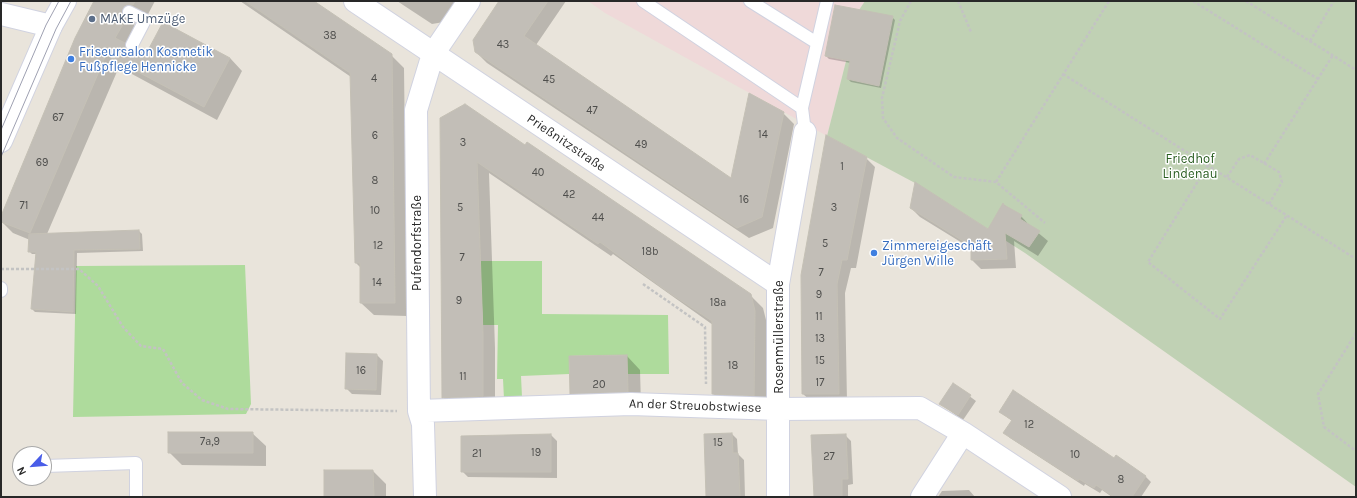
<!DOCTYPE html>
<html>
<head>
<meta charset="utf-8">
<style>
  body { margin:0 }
  #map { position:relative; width:1357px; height:498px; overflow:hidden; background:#e9e4db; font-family:Karla,sans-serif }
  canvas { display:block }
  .frame { position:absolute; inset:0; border:2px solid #282828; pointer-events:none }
  .north { position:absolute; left:12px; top:446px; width:40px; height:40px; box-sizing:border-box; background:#fff; border:1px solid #a9a9a9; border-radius:50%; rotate:244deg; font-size:11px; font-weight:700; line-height:16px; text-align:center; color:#282828 }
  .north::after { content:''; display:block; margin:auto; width:14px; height:18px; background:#495de8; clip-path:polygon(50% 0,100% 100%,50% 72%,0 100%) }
</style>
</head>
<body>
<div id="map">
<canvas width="1357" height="498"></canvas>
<div class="frame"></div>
<div class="north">N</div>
</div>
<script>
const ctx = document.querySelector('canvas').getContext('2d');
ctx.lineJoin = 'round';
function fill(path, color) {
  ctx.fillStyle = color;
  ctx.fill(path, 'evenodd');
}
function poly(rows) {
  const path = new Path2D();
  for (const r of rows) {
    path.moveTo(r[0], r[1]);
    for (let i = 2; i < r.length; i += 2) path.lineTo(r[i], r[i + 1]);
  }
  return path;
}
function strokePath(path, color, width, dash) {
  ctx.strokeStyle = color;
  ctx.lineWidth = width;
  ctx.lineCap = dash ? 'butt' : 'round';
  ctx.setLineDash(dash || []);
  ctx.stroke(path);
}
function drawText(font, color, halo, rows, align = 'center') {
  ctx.font = font + ' Karla,sans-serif';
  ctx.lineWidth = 3;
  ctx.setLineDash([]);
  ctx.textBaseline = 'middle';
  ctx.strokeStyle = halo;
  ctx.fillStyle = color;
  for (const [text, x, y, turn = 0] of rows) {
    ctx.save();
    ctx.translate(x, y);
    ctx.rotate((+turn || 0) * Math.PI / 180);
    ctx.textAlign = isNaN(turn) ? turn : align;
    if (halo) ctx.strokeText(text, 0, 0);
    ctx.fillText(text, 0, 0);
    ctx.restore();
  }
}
const medical = poly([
  [588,1,865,1,859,10,827,136,605,13]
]);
const green = poly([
  [480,261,542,261,542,314,668,315,669,374,627,374,627,355,570,356,569,374,521,376,522,397,504,399,503,379,497,379,498,325,483,325],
  [245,265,251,404,246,414,73,417,76,266]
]);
const cemetery = poly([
  [865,1,1356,1,1356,487,1025,253,915,183,827,136,859,10]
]);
const shadow = poly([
  [95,1,155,1,146,18,135,21,134,27,138,32,129,48,134,53,147,55,230,58,242,71,217,120,119,67,47,234,139,231,142,234,143,251,77,253,76,314,35,312,32,309,36,254,32,254,29,251,30,240,13,233,1,221,1,218],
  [240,1,312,1,391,55,404,68,407,316,374,315,361,303,361,268,356,263,351,77],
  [397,1,458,1,444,22,432,24],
  [501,1,566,1,536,45,732,180,783,113,794,124,773,228,749,238,487,63,476,52],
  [892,17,895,20,881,88,851,82,848,79,851,63,829,59,826,56],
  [441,119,525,146,750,295,763,308,767,324,766,408,726,406,713,394,713,325,613,254,611,256,489,173,495,348,495,408,456,410,443,397],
  [866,158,875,167,856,268,851,268,845,293,847,402,812,402,803,394],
  [1004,205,1021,216,1030,226,1048,241,1038,256,1014,241,1016,268,981,269,972,260,972,249,920,217,911,208,988,230],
  [377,355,383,361,381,395,352,394,346,388],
  [627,356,640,370,641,405,584,406,571,393],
  [953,384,976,401,963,420,940,404],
  [1000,412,1114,459,1146,477,1151,482,1141,497,1112,497,1102,490,1100,493,1085,484,1084,486,1010,438,1005,432,1012,421],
  [252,433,266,446,266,466,182,465,169,452],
  [732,434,737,439,738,454,744,460,745,497,707,497],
  [551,435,557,441,557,478,468,477,462,471],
  [845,435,851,441,853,484,848,485,848,497,812,497,815,496],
  [325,471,373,471,386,484,386,497,325,497],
  [969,490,975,497,938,497,942,491]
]);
const building = poly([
  [94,1,135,1,133,5,128,5,123,8,122,13,126,19,115,38,125,43,126,49,129,52,133,52,138,50,146,54,163,22,230,58,204,107,106,55,30,233,1,222,1,216,75,38,94,1],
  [245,1,314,1,392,54,395,303,360,303,360,263,355,263,350,73,245,1],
  [499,1,548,1,524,36,731,178,749,93,784,112,762,217,737,228,475,52,473,40,499,1],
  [835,5,893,16,879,86,847,79,850,61,825,56,835,5],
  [465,104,525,145,527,142,751,294,755,311,754,396,712,394,712,321,668,292,600,242,598,244,477,162,483,335,483,396,442,398,440,118,465,104],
  [826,135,867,157,847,260,842,260,837,284,839,394,802,394,801,275,826,135],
  [915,182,988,229,1003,203,1004,205,1022,215,1020,219,1040,231,1029,247,1005,233,1007,259,971,260,971,246,910,208,915,182],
  [139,230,140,249,74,250,73,312,31,309,36,252,28,252,29,234,139,230],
  [346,353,377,354,376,390,345,389,346,353],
  [627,355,628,392,570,394,569,356,627,355],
  [953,383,971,395,958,415,939,404,953,383],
  [1013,390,1114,458,1116,455,1146,476,1132,497,1114,497,1096,485,1094,488,1079,479,1078,481,1003,433,1012,420,999,412,1013,390],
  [168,432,253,432,253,453,168,453,168,432],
  [732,433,733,453,738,453,740,497,706,497,704,434,732,433],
  [551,434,551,472,461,472,461,436,551,434],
  [846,434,848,479,842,479,842,497,814,497,811,435,846,434],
  [324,470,373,470,374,497,324,497,324,470]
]);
const path = poly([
  [911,1,900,21,882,98,883,118,897,138,954,177,996,182,1045,223],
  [958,1,971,32],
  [1193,1,1318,79],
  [1246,1,1356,70],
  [1310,41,1334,1],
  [1063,74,1356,259],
  [1264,164,1333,55],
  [1208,165,1148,262,1220,319,1287,215],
  [1227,177,1239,159,1250,155,1279,172,1282,182,1269,204],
  [996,182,1109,1],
  [1,269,79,269,98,286,123,327,141,346,163,349,182,383,202,400,228,409,397,411],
  [643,284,705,327,706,384],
  [1356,333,1318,394,1324,427,1356,451]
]);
const service = poly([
  [643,1,802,108,805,132],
  [750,1,817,43],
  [129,12,145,20,132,45],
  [802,108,827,1],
  [1,288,1,291],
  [45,466,136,463,136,497]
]);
const minor = poly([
  [355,1,778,284],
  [1,14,51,26],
  [419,411,631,404,779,409,920,408,963,433,1060,497],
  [425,497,423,424,419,411,416,110,433,54,469,1],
  [778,497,778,284,805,132],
  [922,497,963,433]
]);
const tertiary = poly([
  [1,141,51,26,65,1]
]);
const tram = poly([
  [1,130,46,25,59,1],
  [1,157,56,29,71,1]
]);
const markers = [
  [92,19,4,"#5c6f8a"],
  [71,59,4,"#3f7fe0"],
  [874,253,4,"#3f7fe0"]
];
const numberNames = [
  ["38",330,36],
  ["43",503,45],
  ["4",374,79],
  ["45",549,80],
  ["47",592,111],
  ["67",58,118],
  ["14",763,135],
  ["6",375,136],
  ["3",463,143],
  ["49",641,145],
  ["69",42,163],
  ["1",842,167],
  ["40",538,173],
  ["8",375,181],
  ["42",569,195],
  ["16",744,200],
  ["71",24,206],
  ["5",460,208],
  ["3",834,208],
  ["10",375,211],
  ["44",598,218],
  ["5",825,244],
  ["12",378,246],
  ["18b",650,252],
  ["7",462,258],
  ["7",821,273],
  ["14",377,283],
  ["9",819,295],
  ["9",459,301],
  ["18a",718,303],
  ["11",819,317],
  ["13",820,339],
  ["15",820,361],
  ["18",733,366],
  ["16",361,371],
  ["11",463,377],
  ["17",820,383],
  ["20",599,385],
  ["12",1029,425],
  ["7a,9",210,442],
  ["15",718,443],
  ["19",536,453],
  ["21",477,454],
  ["10",1075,455],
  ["27",829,457],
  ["8",1121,480]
];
const serviceNames = [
  ["MAKE Umzüge",100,19]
];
const shopNames = [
  ["Friseursalon Kosmetik",79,52],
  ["Fußpflege Hennicke",79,67],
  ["Zimmereigeschäft",882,246],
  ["Jürgen Wille",882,261]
];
const streetNames = [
  ["Prießnitzstraße",566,143,34],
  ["Pufendorfstraße",417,243,-90],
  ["Rosenmüllerstraße",779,337,-90],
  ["An der Streuobstwiese",695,406,2]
];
const parkNames = [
  ["Friedhof",1190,159],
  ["Lindenau",1190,174]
];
fill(medical, '#efd9d9');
fill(green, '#aedb9c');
fill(cemetery, '#c0d1b4');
fill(shadow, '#0003');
fill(building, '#c2beb7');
strokePath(building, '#c4c0b5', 1);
strokePath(service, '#d0d2e0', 14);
strokePath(minor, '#d0d2e0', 24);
strokePath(tertiary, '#d0d2e0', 24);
strokePath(path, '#c3c3c3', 2.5, [3, 2]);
strokePath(service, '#fff', 12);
strokePath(minor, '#fff', 22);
strokePath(tertiary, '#fff', 22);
strokePath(tram, '#9ea0b1', 1);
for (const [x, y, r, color] of markers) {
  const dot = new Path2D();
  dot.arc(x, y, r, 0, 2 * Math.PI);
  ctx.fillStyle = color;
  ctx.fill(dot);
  strokePath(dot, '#fff', 1.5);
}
drawText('11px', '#4e4e4c', null, numberNames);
drawText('13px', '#4e5e75', '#fff', serviceNames, 'left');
drawText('13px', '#366cbe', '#fff', shopNames, 'left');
drawText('13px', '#282828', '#fff', streetNames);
drawText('13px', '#295d20', '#fff', parkNames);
</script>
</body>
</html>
